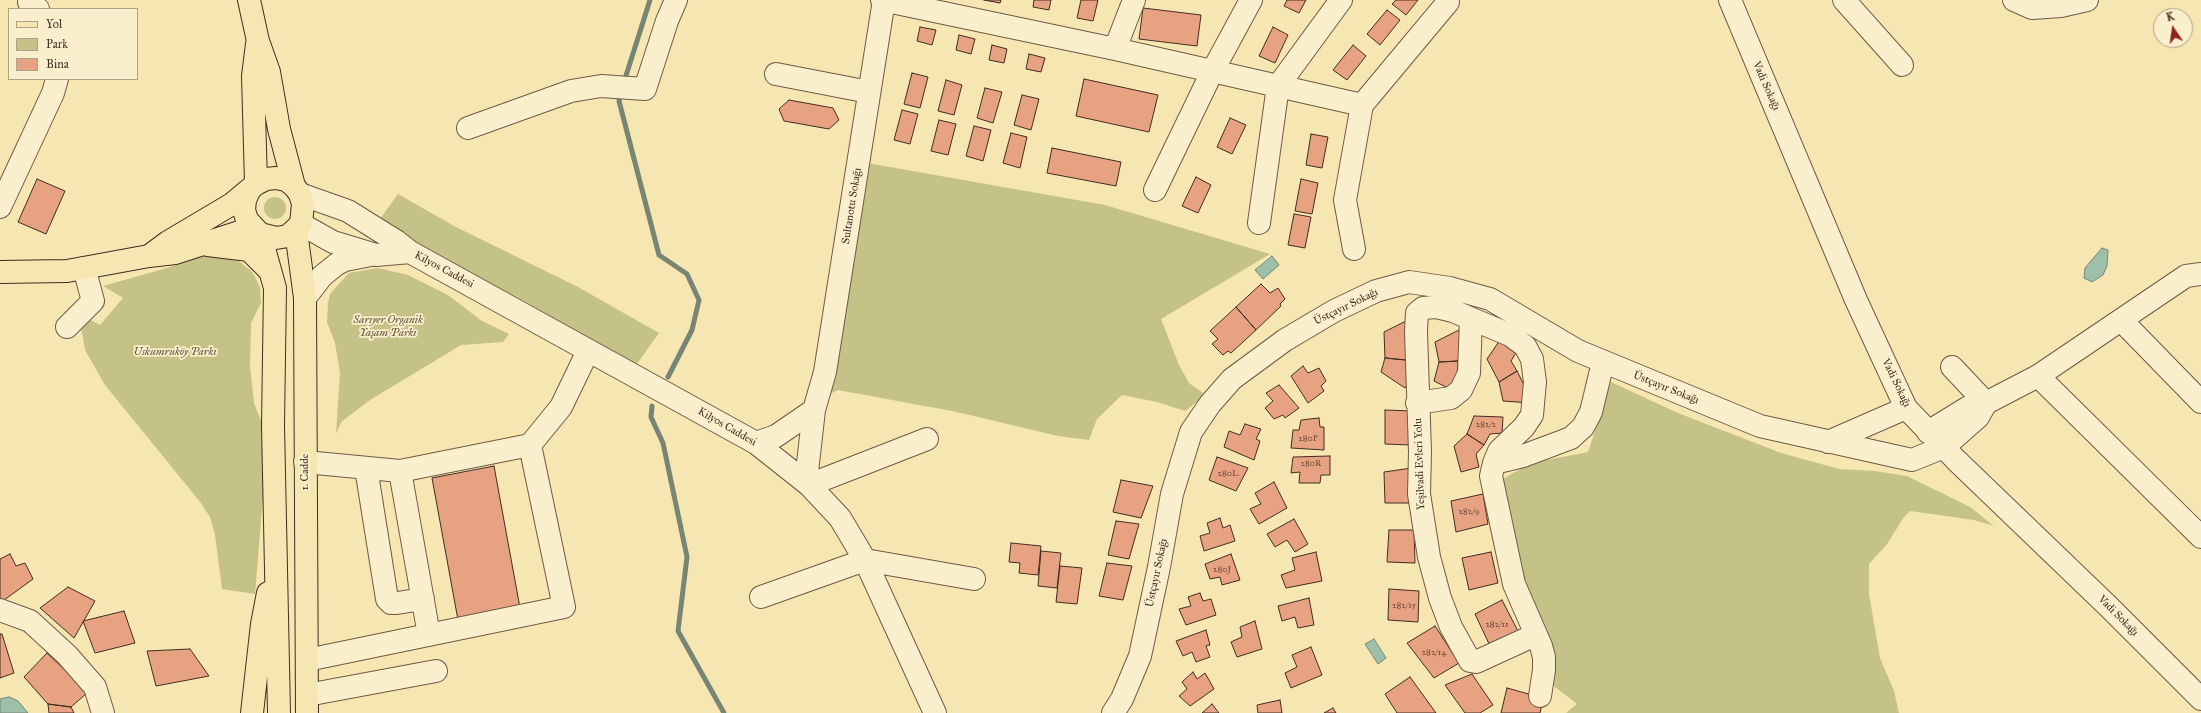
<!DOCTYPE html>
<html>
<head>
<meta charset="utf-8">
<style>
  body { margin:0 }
  #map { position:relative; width:2201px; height:713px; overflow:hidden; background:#f6e6b1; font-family:"IM FELL Great Primer",serif }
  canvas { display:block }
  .legend { position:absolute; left:8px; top:8px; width:130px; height:72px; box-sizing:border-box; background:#f9efcc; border:1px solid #b0a188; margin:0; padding:5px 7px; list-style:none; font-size:12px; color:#432c23 }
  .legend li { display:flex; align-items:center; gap:8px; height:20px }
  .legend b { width:20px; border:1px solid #b0a188 }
  .north { position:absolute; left:2153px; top:8px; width:40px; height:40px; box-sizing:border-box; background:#f9efcc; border:1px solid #b0a188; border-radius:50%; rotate:347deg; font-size:11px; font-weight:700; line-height:16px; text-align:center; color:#432c23 }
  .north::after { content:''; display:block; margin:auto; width:14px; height:18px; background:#8f2418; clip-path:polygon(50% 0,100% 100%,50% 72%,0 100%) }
</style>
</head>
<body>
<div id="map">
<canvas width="2201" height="713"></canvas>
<ul class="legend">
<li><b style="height:5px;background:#f6e6b1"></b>Yol</li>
<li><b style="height:11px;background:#c4c286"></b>Park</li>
<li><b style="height:11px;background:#e7a381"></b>Bina</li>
</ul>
<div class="north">K</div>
</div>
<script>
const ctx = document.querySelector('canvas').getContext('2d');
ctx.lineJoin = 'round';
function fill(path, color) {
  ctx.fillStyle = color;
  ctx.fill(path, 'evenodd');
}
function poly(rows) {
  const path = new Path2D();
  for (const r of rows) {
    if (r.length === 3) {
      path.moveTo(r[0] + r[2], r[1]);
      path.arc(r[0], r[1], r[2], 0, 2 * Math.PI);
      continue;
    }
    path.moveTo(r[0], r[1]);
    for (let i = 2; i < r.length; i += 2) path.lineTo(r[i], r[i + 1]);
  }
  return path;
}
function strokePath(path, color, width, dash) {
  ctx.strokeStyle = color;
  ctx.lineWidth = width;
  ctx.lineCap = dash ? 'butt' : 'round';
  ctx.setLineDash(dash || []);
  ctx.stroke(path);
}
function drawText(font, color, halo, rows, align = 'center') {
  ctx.font = font + ' "IM FELL Great Primer",serif';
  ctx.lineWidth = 3.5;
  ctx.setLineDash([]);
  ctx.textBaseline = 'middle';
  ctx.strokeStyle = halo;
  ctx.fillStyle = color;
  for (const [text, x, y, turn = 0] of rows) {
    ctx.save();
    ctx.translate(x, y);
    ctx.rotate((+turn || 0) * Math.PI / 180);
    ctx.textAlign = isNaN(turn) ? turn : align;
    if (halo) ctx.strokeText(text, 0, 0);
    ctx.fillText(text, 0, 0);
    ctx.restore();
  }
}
const green = poly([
  [867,163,1105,205,1270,254,1161,319,1179,365,1189,383,1203,393,1199,400,1185,411,1157,402,1122,395,1097,419,1089,440,1058,436,957,412,838,390,826,396,835,370,869,171],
  [398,194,454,226,578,287,659,333,634,368,530,304,377,223],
  [275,208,11],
  [222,254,239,261,253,273,260,287,261,303,251,323,250,367,254,403,263,426,263,496,255,594,222,589,215,535,210,517,201,503,105,385,85,350,80,319,91,320,100,325,123,298,103,286,167,268,203,255],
  [378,268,408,275,448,295,482,321,509,334,503,342,461,345,370,400,341,422,336,434,340,373,335,343,327,322,328,303,330,294,349,273],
  [1611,382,1678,413,1781,453,1839,469,1875,471,1907,476,1970,507,1994,526,1974,520,1910,511,1904,517,1887,544,1869,564,1869,594,1880,658,1894,691,1899,713,1566,713,1577,704,1550,683,1499,481,1531,463,1588,452]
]);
const water = poly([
  [2102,248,2108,250,2107,266,2103,275,2092,282,2084,278,2085,268,2102,248],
  [1272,256,1279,265,1263,279,1255,270,1272,256],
  [1374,639,1386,658,1378,664,1365,644,1374,639],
  [9,697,18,701,28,713,0,713,0,699,9,697]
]);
const stream = poly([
  [624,82,650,0],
  [621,92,619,101,659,255,687,274,699,300,692,330,668,377],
  [652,406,651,417,663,443,687,557,678,631,724,713]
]);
const building = poly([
  [984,0,1001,0,1000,3,984,0],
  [1034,0,1051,0,1049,10,1033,7,1034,0],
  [1081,0,1098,0,1093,21,1077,18,1081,0],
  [1287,0,1306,0,1299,13,1284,6,1287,0],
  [1396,0,1418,0,1406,15,1392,4,1396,0],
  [1143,8,1201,15,1197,46,1139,39,1143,8],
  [1387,10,1400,20,1380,45,1367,34,1387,10],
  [920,27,936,30,932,45,917,41,920,27],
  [1273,27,1288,35,1275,63,1259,56,1273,27],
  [959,35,975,39,971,54,956,50,959,35],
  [992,45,1007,49,1004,63,989,60,992,45],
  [1353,45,1366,56,1347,80,1333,70,1353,45],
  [1029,54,1045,58,1041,72,1026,69,1029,54],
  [912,73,928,77,920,108,904,104,912,73],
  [1084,79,1158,95,1149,132,1076,116,1084,79],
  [946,80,962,85,954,115,938,111,946,80],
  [985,88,1002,92,993,123,977,118,985,88],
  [1022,95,1039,99,1031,130,1014,125,1022,95],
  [789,100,833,108,839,120,829,129,784,121,779,109,789,100],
  [902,110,918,114,910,144,894,140,902,110],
  [1230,118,1246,125,1232,154,1217,147,1230,118],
  [939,120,956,124,948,155,931,151,939,120],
  [974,126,991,130,983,161,966,156,974,126],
  [1011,133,1027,137,1020,168,1003,163,1011,133],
  [1311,134,1328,137,1322,168,1306,165,1311,134],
  [1052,148,1121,162,1116,186,1047,173,1052,148],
  [1196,177,1211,185,1198,213,1182,206,1196,177],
  [37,179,65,191,46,234,18,222,37,179],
  [1301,179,1318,183,1312,214,1295,211,1301,179],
  [1294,214,1311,217,1305,248,1288,245,1294,214],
  [1261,284,1270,293,1278,288,1285,299,1280,304,1281,306,1256,330,1236,307,1261,284],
  [1236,307,1256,330,1231,353,1228,351,1223,355,1212,344,1218,339,1210,331,1236,307],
  [1408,320,1406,360,1385,358,1384,332,1408,320],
  [1463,328,1458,361,1439,362,1435,342,1463,328],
  [1500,340,1517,351,1511,361,1517,371,1499,382,1487,359,1500,340],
  [1385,358,1406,360,1407,367,1414,373,1405,388,1381,372,1385,358],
  [1458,361,1456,392,1434,381,1439,362,1458,361],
  [1303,366,1308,373,1319,368,1326,381,1321,386,1324,391,1308,403,1291,376,1303,366],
  [1517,371,1524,385,1531,403,1503,401,1499,382,1517,371],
  [1279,385,1299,408,1285,418,1283,415,1274,419,1265,408,1273,401,1266,393,1279,385],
  [1385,410,1412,411,1411,445,1385,444,1385,410],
  [1474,416,1503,417,1502,433,1490,434,1484,445,1467,434,1474,416],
  [1319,418,1320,427,1324,427,1324,450,1291,448,1293,430,1299,430,1301,420,1319,418],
  [1245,424,1261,429,1256,439,1260,441,1254,460,1224,447,1229,431,1240,435,1245,424],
  [1467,434,1484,445,1476,454,1479,467,1461,472,1454,446,1467,434],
  [1330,456,1330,475,1321,475,1320,483,1299,483,1300,472,1291,473,1293,457,1330,456],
  [1217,457,1248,468,1236,491,1209,480,1217,457],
  [494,466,520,608,458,620,432,478,494,466],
  [1412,468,1413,503,1385,503,1384,472,1412,468],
  [1121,480,1153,486,1141,518,1113,512,1121,480],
  [1274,482,1287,508,1259,524,1250,509,1261,504,1255,493,1274,482],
  [1483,494,1488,524,1456,532,1451,501,1483,494],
  [1220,518,1223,528,1230,525,1235,541,1204,551,1200,536,1210,533,1207,523,1220,518],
  [1294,519,1308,544,1295,552,1287,540,1275,547,1267,534,1294,519],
  [1116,521,1139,524,1129,559,1108,555,1116,521],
  [1389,530,1414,530,1415,563,1387,562,1389,530],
  [1011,543,1041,546,1038,575,1019,573,1020,563,1009,562,1011,543],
  [1041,551,1061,553,1057,588,1038,586,1041,551],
  [1316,552,1322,581,1286,588,1281,575,1295,570,1292,558,1316,552],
  [1491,552,1498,583,1469,590,1462,558,1491,552],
  [10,554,16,566,25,563,33,579,0,603,0,559,10,554],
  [1231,554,1240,580,1222,585,1220,577,1210,579,1205,564,1231,554],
  [1107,563,1132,566,1123,600,1099,596,1107,563],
  [1060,566,1082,568,1077,604,1056,602,1060,566],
  [68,587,95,601,74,638,40,608,68,587],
  [1389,589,1419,591,1418,622,1388,620,1389,589],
  [1200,593,1203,601,1211,599,1216,615,1186,625,1179,609,1191,606,1188,597,1200,593],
  [1309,598,1314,625,1298,628,1295,617,1282,621,1278,606,1309,598],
  [1502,600,1520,635,1491,648,1475,614,1502,600],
  [124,611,135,643,95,653,83,621,124,611],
  [1255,621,1262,649,1237,657,1231,642,1242,637,1240,627,1255,621],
  [1435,626,1459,663,1434,678,1407,643,1435,626],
  [1206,630,1210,645,1206,646,1210,657,1196,662,1192,652,1183,656,1176,641,1206,630],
  [0,634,2,634,14,673,0,678,0,634],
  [1311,647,1322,675,1291,688,1285,673,1297,667,1292,655,1311,647],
  [190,649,209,676,156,686,147,651,190,649],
  [47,653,88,692,71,707,48,704,24,677,47,653],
  [1193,672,1197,679,1205,673,1214,689,1190,706,1179,696,1187,689,1182,682,1193,672],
  [1472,674,1493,705,1480,713,1465,713,1445,685,1472,674],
  [1410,677,1436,713,1397,713,1385,694,1410,677],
  [1507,688,1543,698,1540,713,1501,713,1507,688],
  [1280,700,1282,713,1258,713,1257,705,1280,700],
  [48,704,71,707,74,713,49,713,48,704],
  [1212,704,1219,713,1202,713,1212,704],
  [1333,708,1336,713,1324,713,1333,708]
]);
const minor = poly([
  [882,0,1115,49,1362,105],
  [884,0,825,372,814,410,807,472,809,485,927,439],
  [1730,0,1856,300,1906,408,1956,460,2109,607,2201,699],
  [1844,0,1902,65],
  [2014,0,2032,8,2061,6,2087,0],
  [29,2,38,9],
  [1115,49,1134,0],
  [776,74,869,92],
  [468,128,571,91,601,86,645,89,667,21,676,0],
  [1155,190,1212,72,1251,0],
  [300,194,348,211,396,241,410,252,756,443,809,485,840,518,865,560,935,713],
  [0,207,53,93,57,79],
  [1259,223,1278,86,1341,0],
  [301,224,333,242,376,255,410,252],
  [1354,249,1345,200,1362,105,1448,2],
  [305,298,322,276,337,264,345,260,371,255],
  [2121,320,2201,402],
  [67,327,93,301,84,268],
  [1952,367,1986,403],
  [2038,376,2201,537],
  [1417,403,1451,398,1461,390,1469,373,1471,319],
  [1928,432,1967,408,1986,403,2038,376,2186,276,2201,274],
  [1828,442,1906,408],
  [756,443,776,436,814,410],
  [305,462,400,471,530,445,561,407,588,351],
  [1494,463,1523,456,1571,438,1583,427,1591,412,1603,362],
  [366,468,387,599,391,603,397,603,423,599],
  [400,471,429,635],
  [761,597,865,560,974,579],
  [0,610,30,621,67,655,95,687,103,713],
  [1535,635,1476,662,1470,661,1451,627,1440,598,1429,557,1419,494,1420,452,1416,331,1417,313,1423,308,1436,307,1453,311,1510,335,1525,346,1532,359,1535,382,1532,415,1524,427,1499,451,1494,463,1491,476,1514,584,1541,646,1544,657,1544,670,1540,696],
  [307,660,564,607,530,445],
  [307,695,436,671],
  [1113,713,1122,699,1140,656,1159,567,1172,494,1191,432,1210,404,1232,379,1285,340,1334,311,1376,291,1409,282,1450,288,1490,299,1578,351,1760,426,1912,460,1944,447,1978,417,1986,403]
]);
const major = poly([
  [249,0,258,41,269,72,279,129,294,186],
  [256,184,253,76,257,44],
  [296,231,305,298,307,713],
  [260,234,275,288,273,425,279,713],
  [208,245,249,250,269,270],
  [149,256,168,242,232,204,256,184,266,179,276,178,286,180,294,186,300,194,303,204,301,224,288,236,276,238,260,234,247,220,244,210,245,200,249,191],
  [0,272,67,271,149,256,175,253,252,228],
  [252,713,262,624,268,593]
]);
const numberNames = [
  ["282/2",1486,425],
  ["280P",1308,439],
  ["280R",1311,464],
  ["280L",1228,474],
  ["282/9",1469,512],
  ["280J",1222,570],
  ["282/15",1404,606],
  ["282/11",1497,625],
  ["282/14",1434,653]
];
const streetNames = [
  ["Vadi Sokağı",1766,86,66],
  ["Sultanotu Sokağı",852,206,-81],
  ["Kilyos Caddesi",444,270,28],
  ["Üstçayır Sokağı",1346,307,-26],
  ["Vadi Sokağı",1896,383,64],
  ["Üstçayır Sokağı",1666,388,22],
  ["Kilyos Caddesi",727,427,30],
  ["Yeşilvadi Evleri Yolu",1420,464,-92],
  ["1. Cadde",305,472,-90],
  ["Üstçayır Sokağı",1157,573,-78],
  ["Vadi Sokağı",2118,616,45]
];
const parkNames = [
  ["Sarıyer Organik",388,320],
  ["Yaşam Parkı",388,333],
  ["Uskumruköy Parkı",175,352]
];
fill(green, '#c4c286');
fill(water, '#9dc0aa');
strokePath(water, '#798574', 1);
strokePath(stream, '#798574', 5);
fill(building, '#e7a381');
strokePath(building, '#432c23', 1);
strokePath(minor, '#705a46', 24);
strokePath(major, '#432c23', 24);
strokePath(minor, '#f9efcc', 22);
strokePath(major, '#f6e6b1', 22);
drawText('9px', '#6c4a3a', null, numberNames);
drawText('11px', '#432c23', '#f9efcc', streetNames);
drawText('italic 11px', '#63523c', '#f9efcc', parkNames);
</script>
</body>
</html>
